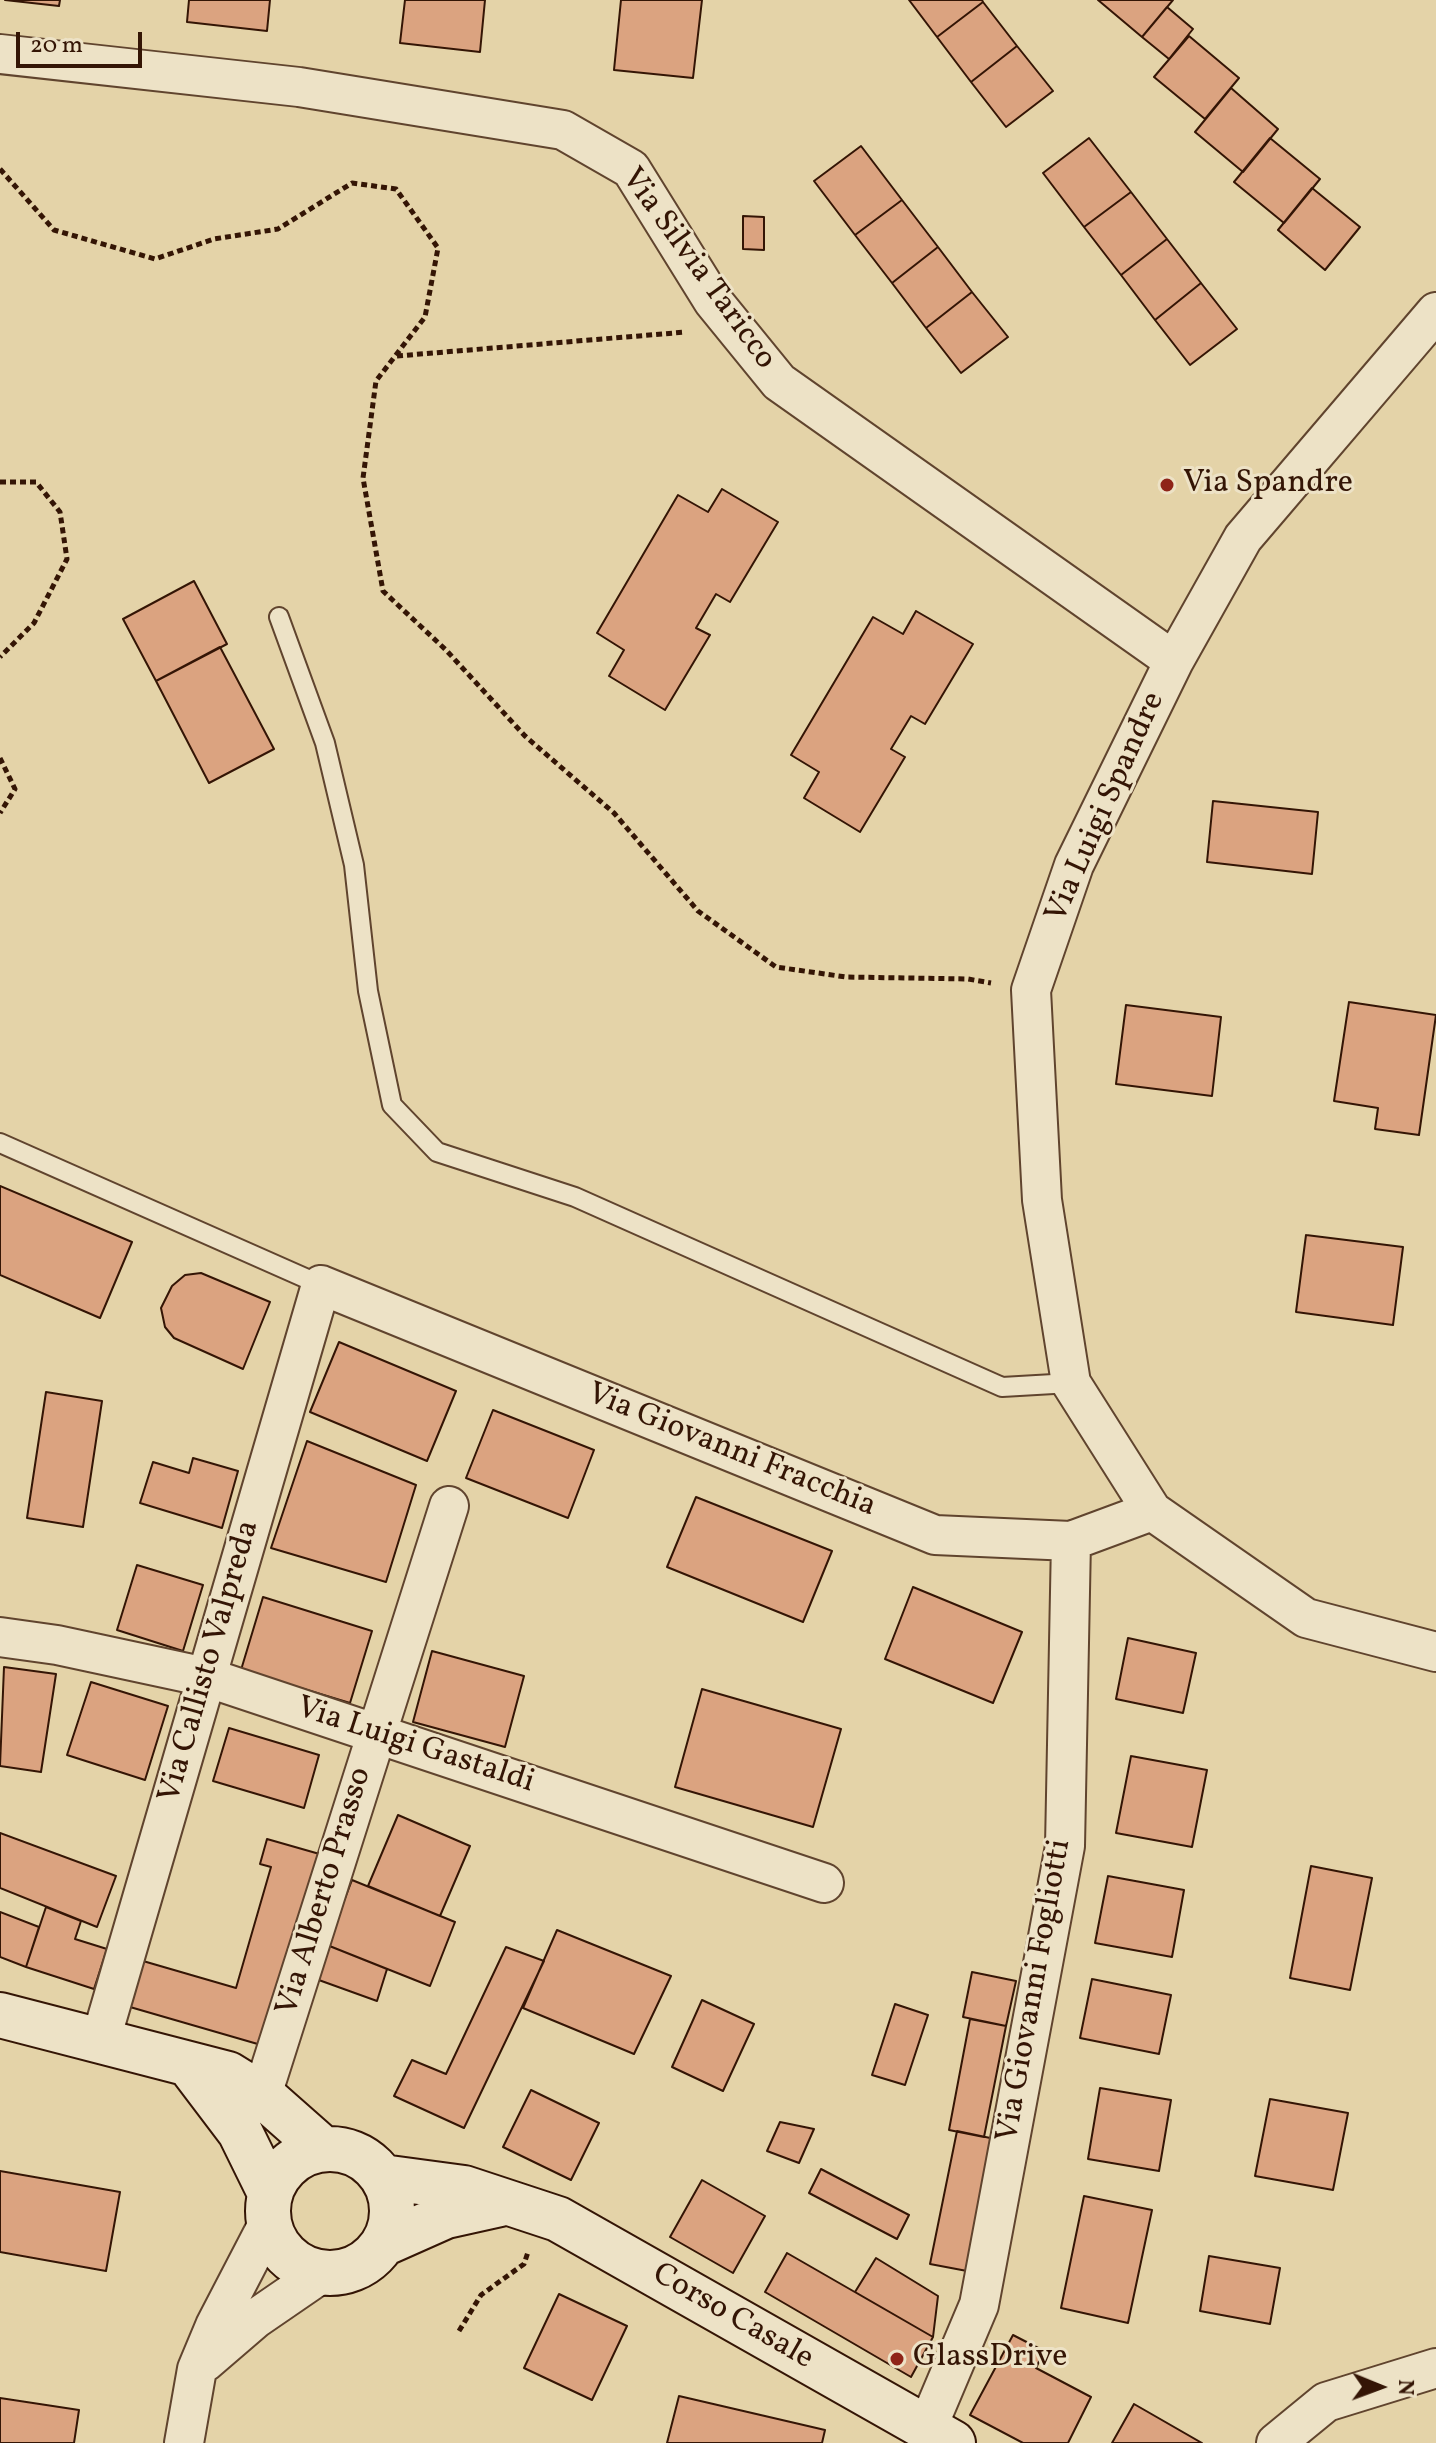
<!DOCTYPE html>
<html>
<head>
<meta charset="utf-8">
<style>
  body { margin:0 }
  #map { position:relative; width:1436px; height:2443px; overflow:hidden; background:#e4d3a8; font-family:Vollkorn,serif }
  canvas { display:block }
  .north { position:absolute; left:1340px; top:2347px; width:80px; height:80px; -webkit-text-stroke:6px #ede2c6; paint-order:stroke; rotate:91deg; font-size:22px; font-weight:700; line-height:32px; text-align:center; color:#341505 }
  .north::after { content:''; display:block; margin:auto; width:28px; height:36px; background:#341505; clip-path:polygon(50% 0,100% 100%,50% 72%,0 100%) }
  .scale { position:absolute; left:16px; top:32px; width:126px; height:36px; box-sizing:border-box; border:4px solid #341505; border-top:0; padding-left:10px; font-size:24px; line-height:28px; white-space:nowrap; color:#341505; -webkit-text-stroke:6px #ede2c6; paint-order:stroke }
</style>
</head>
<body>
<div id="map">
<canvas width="1436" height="2443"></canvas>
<div class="north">N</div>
<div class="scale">20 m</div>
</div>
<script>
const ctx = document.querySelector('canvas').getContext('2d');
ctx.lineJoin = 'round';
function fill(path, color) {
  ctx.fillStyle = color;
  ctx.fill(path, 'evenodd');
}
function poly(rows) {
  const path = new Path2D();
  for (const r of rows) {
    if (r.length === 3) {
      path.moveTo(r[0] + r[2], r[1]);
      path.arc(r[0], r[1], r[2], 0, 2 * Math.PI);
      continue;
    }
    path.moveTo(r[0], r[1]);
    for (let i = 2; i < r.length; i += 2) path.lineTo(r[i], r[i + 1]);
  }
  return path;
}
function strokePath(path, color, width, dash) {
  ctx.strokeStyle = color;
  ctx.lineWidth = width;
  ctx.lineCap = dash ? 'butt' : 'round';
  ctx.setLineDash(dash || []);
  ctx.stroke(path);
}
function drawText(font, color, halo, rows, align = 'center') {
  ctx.font = font + ' Vollkorn,serif';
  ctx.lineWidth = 6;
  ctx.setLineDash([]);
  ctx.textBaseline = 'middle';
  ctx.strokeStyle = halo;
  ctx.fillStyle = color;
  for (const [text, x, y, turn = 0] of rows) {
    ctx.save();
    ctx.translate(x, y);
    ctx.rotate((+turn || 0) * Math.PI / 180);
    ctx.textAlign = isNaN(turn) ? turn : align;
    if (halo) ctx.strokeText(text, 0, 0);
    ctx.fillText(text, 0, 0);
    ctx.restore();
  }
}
const building = poly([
  [5,0,60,0,59,6,5,0],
  [189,0,270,0,267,31,187,22,189,0],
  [405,0,485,0,480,52,400,43,405,0],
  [621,0,702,0,693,78,614,70,621,0],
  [909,0,982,0,983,2,937,37,909,0],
  [1098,0,1173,0,1142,37,1098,0],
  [983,2,1017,46,971,82,937,37,983,2],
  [1167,7,1193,29,1169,59,1142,37,1167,7],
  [1189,36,1239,78,1205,119,1154,77,1189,36],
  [1017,46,1053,91,1006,127,971,82,1017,46],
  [1231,88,1278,129,1243,172,1195,132,1231,88],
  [1089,138,1131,192,1084,227,1043,173,1089,138],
  [1270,138,1320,179,1284,223,1234,182,1270,138],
  [861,146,902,200,855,235,814,181,861,146],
  [1312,188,1360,227,1325,270,1278,230,1312,188],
  [1131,192,1167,239,1121,275,1084,227,1131,192],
  [902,200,938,247,892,283,855,235,902,200],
  [743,216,764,217,764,250,743,249,743,216],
  [1167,239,1201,283,1155,320,1121,275,1167,239],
  [938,247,972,292,926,328,892,283,938,247],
  [1201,283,1237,329,1190,365,1155,320,1201,283],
  [972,292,1008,337,961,373,926,328,972,292],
  [722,489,778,522,730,602,716,594,696,628,710,635,665,710,609,676,624,650,597,633,678,495,708,512,722,489],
  [194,581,227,644,156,681,123,619,194,581],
  [916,611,973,644,925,724,911,716,891,749,905,757,860,832,804,798,819,772,791,755,873,617,903,634,916,611],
  [220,647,274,749,209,783,156,681,220,647],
  [1213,801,1318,812,1312,874,1207,862,1213,801],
  [1349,1002,1436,1015,1419,1135,1375,1129,1378,1108,1334,1101,1349,1002],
  [1126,1005,1221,1017,1212,1096,1116,1084,1126,1005],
  [0,1186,132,1242,100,1318,0,1275,0,1186],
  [1306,1235,1403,1247,1393,1325,1296,1312,1306,1235],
  [201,1273,270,1302,243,1369,174,1338,165,1327,161,1308,172,1286,185,1275,201,1273],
  [339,1342,456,1391,427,1461,310,1412,339,1342],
  [46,1392,102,1401,83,1527,27,1518,46,1392],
  [493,1410,594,1450,568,1518,466,1478,493,1410],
  [307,1441,416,1485,386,1582,271,1548,307,1441],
  [193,1458,238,1471,222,1528,140,1503,153,1462,189,1473,193,1458],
  [696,1497,832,1551,803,1622,667,1567,696,1497],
  [137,1565,203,1585,183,1651,117,1630,137,1565],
  [913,1587,1022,1632,993,1703,885,1659,913,1587],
  [263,1597,372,1631,350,1703,241,1670,263,1597],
  [1128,1638,1196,1653,1183,1713,1116,1699,1128,1638],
  [432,1651,524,1676,505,1747,413,1722,432,1651],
  [4,1667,56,1674,41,1772,0,1766,4,1667],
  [91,1682,168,1706,145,1780,67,1755,91,1682],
  [702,1689,841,1729,813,1827,675,1787,702,1689],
  [229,1728,319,1755,304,1808,213,1781,229,1728],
  [1131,1756,1207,1770,1192,1847,1116,1833,1131,1756],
  [398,1815,470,1846,440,1916,368,1886,398,1815],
  [0,1833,116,1876,97,1927,0,1888,0,1833],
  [267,1839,323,1855,268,2047,130,2007,143,1961,236,1988,271,1867,260,1864,267,1839],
  [1311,1866,1372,1878,1350,1990,1290,1978,1311,1866],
  [1108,1876,1184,1890,1172,1957,1095,1943,1108,1876],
  [352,1880,455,1922,430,1986,327,1945,352,1880],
  [46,1907,81,1921,75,1939,107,1949,94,1989,26,1967,46,1907],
  [0,1912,39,1927,26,1967,0,1957,0,1912],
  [557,1930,671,1976,634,2054,523,2008,557,1930],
  [327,1945,387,1969,377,2001,316,1979,327,1945],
  [506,1947,544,1961,464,2128,394,2096,412,2060,446,2074,506,1947],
  [972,1972,1016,1981,1006,2026,963,2017,972,1972],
  [1092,1979,1171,1995,1159,2054,1080,2038,1092,1979],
  [702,2000,754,2024,723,2091,672,2067,702,2000],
  [895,2004,928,2015,905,2085,872,2075,895,2004],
  [970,2019,1006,2026,984,2137,949,2130,970,2019],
  [1100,2088,1171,2100,1159,2171,1088,2159,1100,2088],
  [531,2090,599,2123,571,2180,503,2147,531,2090],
  [1270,2099,1348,2113,1333,2190,1255,2176,1270,2099],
  [780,2122,814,2129,799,2163,767,2151,780,2122],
  [957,2131,995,2139,967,2271,930,2264,957,2131],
  [821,2169,909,2215,897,2239,809,2193,821,2169],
  [0,2171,120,2192,106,2271,0,2252,0,2171],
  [702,2180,765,2216,733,2273,670,2237,702,2180],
  [1084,2196,1152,2210,1128,2323,1061,2308,1084,2196],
  [787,2253,933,2337,911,2377,765,2292,787,2253],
  [1209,2256,1280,2268,1270,2324,1200,2311,1209,2256],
  [876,2258,938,2296,933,2337,855,2292,876,2258],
  [559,2294,627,2326,592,2400,524,2368,559,2294],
  [1013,2335,1044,2351,1036,2368,1091,2397,1068,2443,1023,2443,970,2415,1013,2335],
  [679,2396,825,2430,822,2443,667,2443,679,2396],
  [0,2398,79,2410,74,2443,0,2443,0,2398],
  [1134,2404,1202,2443,1112,2443,1134,2404]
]);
const path = poly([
  [0,169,54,230,155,259,214,239,278,229,352,183,396,189,438,248,425,317,376,381,363,478,383,591,446,650,525,736,614,813,698,911,776,967,846,977,968,979,991,983],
  [397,356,686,332],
  [0,482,36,482,60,512,67,559,34,623,0,657],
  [0,758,15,789,0,813],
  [459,2331,481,2295,524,2264,528,2252]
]);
const lane = poly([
  [279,617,325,743,354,865,368,991,392,1105,437,1152,575,1197,1002,1387,1071,1383],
  [0,1143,321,1285]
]);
const street = poly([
  [0,54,299,87,563,130,631,169,713,301,779,382,1174,661],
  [1436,312,1243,538,1174,661,1074,865,1031,990,1042,1200,1071,1383,1152,1511,1306,1618,1436,1652],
  [0,1637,57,1645,206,1677,824,1883],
  [101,2039,321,1285,935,1535,1071,1541,1152,1511],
  [262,2095,449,1506],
  [205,2362,255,2319,322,2273],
  [927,2428,979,2305,1065,1846,1071,1541],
  [184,2443,197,2369,215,2326,268,2224],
  [1276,2443,1326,2402,1436,2368]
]);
const secondary = poly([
  [0,2015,228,2074,262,2095,322,2148],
  [190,2066,240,2132,270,2193],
  [330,2211,62],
  [382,2177,464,2188,558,2219,953,2443],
  [383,2244,446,2216,500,2204]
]);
const markers = [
  [1167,485,8,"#8f2418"],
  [897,2359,8,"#8f2418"]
];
const streetNames = [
  ["Via Silvia Taricco",697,270,54],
  ["Via Luigi Spandre",1107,808,-66],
  ["Via Giovanni Fracchia",731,1452,22],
  ["Via Callisto Valpreda",211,1662,-74],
  ["Via Luigi Gastaldi",415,1747,18],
  ["Via Alberto Prasso",326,1892,-73],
  ["Via Giovanni Fogliotti",1036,1991,-80],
  ["Corso Casale",732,2318,30]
];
const poiNames = [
  ["Via Spandre",1183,485],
  ["GlassDrive",913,2359]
];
fill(building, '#dba380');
strokePath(building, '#341505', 2);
strokePath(lane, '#60442e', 22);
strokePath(street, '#60442e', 42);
strokePath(secondary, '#341505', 48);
strokePath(path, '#341505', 5, [6, 4]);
strokePath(lane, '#ede2c6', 18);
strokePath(street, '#ede2c6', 38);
strokePath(secondary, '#ede2c6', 44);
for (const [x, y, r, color] of markers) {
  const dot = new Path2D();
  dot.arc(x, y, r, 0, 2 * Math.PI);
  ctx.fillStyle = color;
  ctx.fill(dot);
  strokePath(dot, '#ede2c6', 3);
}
drawText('32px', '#341505', '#ede2c6', streetNames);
drawText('32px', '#341505', '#ede2c6', poiNames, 'left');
</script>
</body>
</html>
